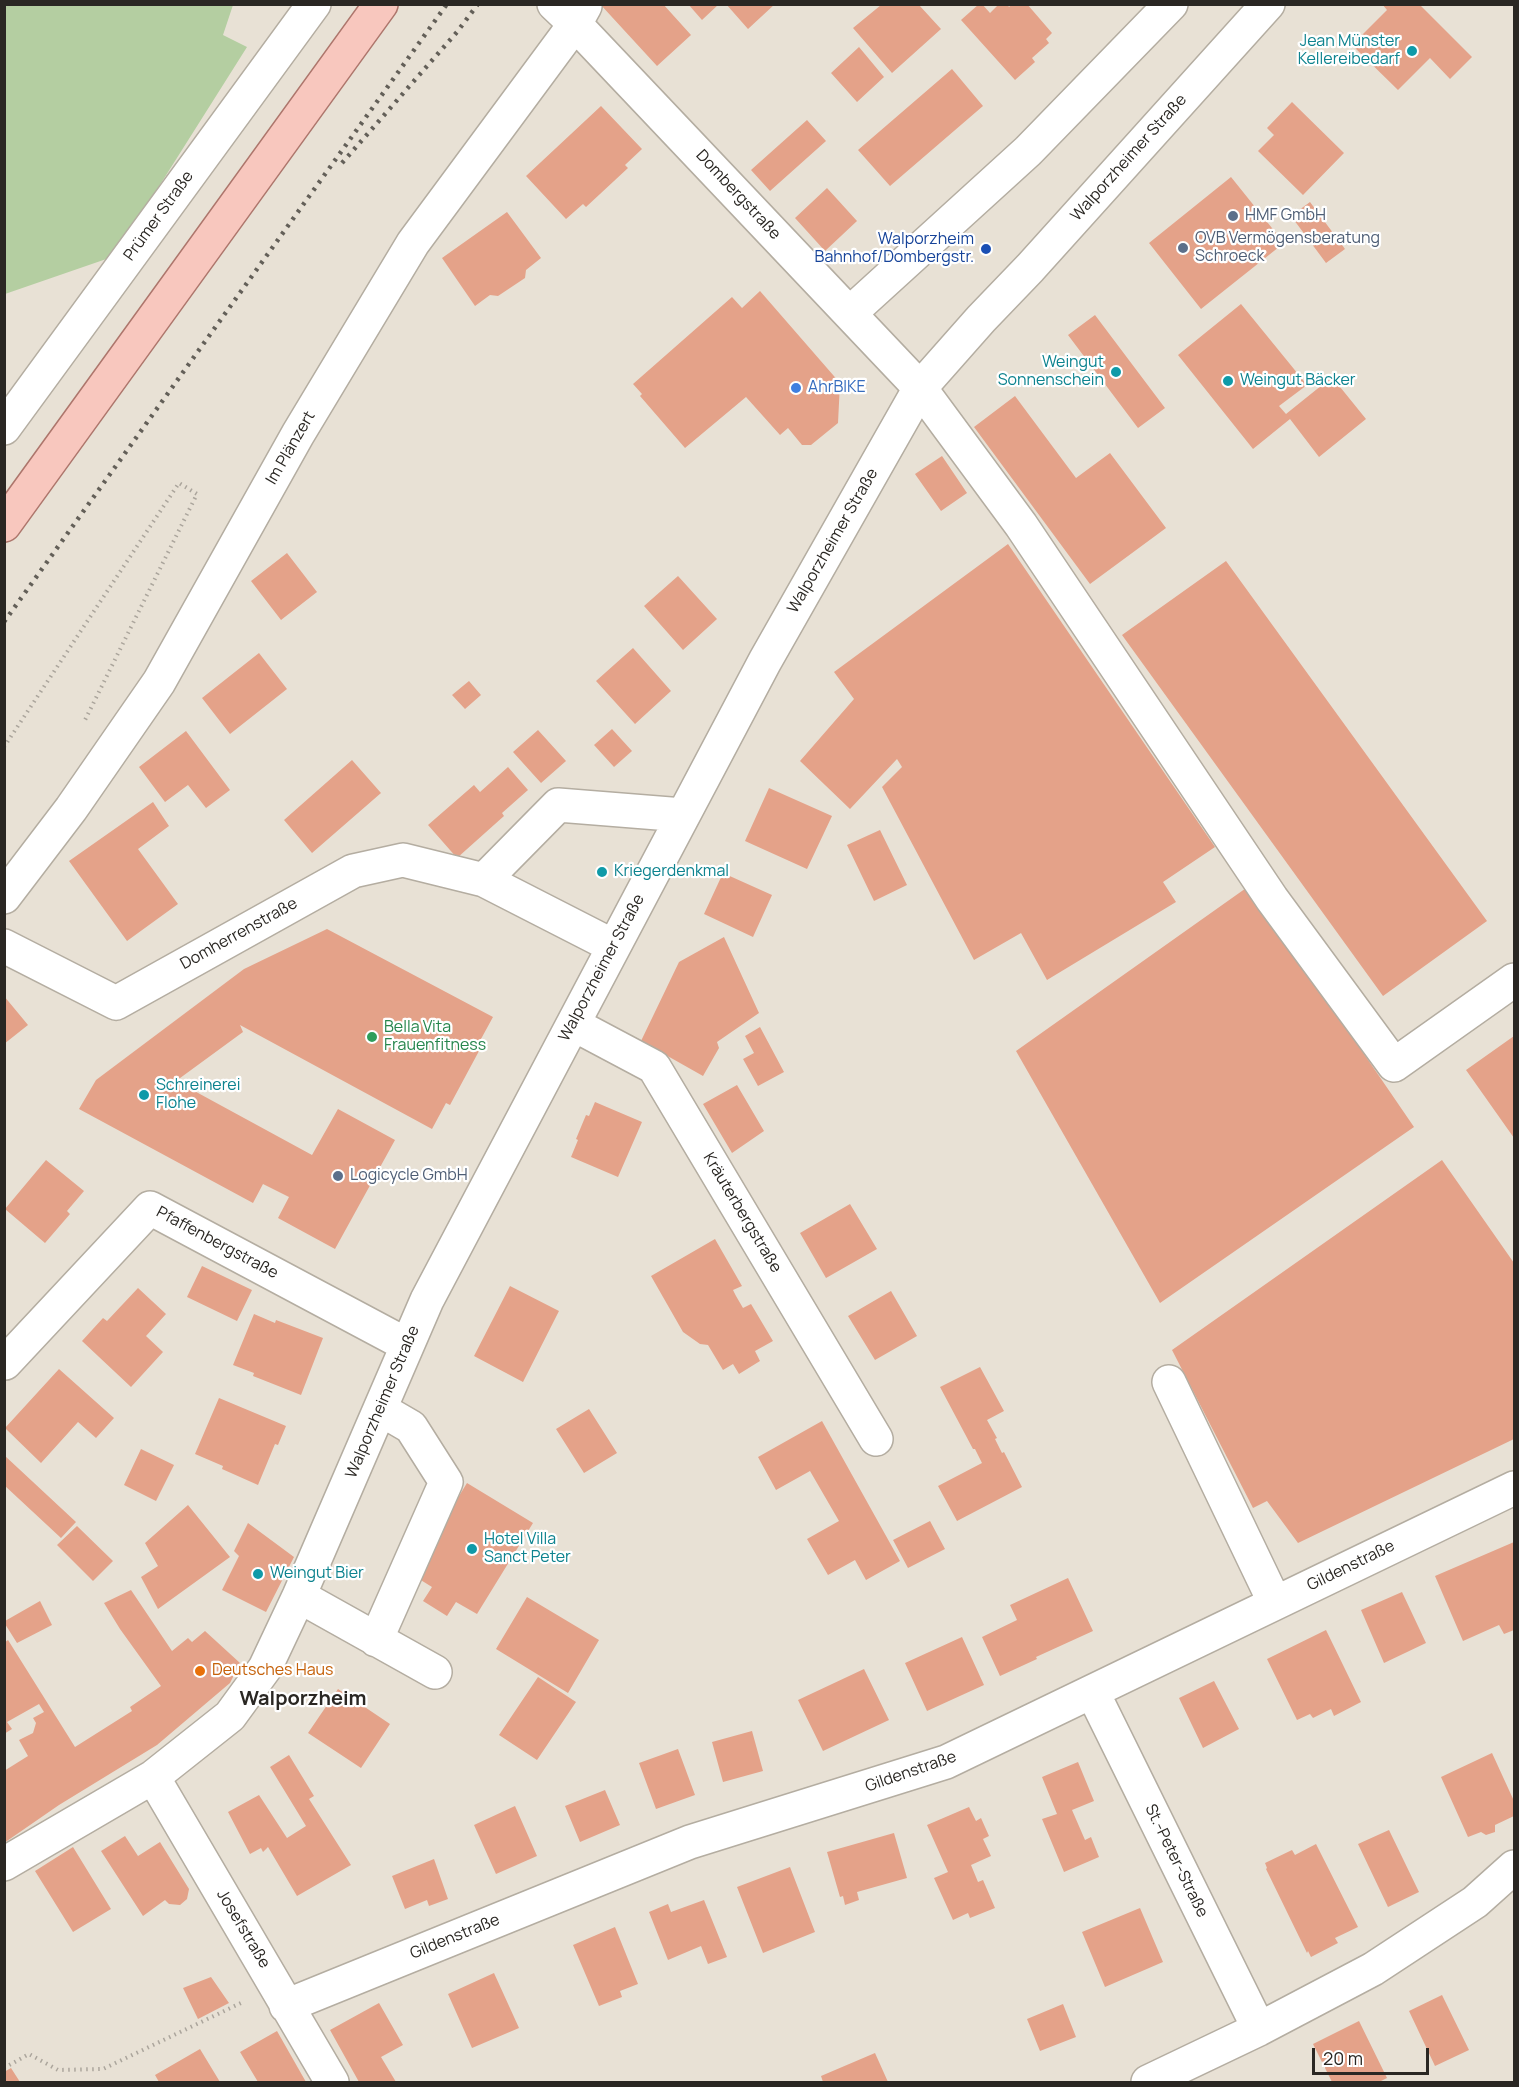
<!DOCTYPE html>
<html>
<head>
<meta charset="utf-8">
<style>
  body { margin:0 }
  #map { position:relative; width:1519px; height:2087px; overflow:hidden; background:#e8e1d5; font-family:Manrope,sans-serif }
  canvas { display:block }
  .frame { position:absolute; inset:0; border:6px solid #2a2723; pointer-events:none }
  .scale { position:absolute; left:1312px; top:2048px; width:117px; height:27px; box-sizing:border-box; border:3px solid #2a2723; border-top:0; padding-left:8px; font-size:18px; line-height:21px; white-space:nowrap; color:#2a2723; -webkit-text-stroke:4px #fff; paint-order:stroke }
</style>
</head>
<body>
<div id="map">
<canvas width="1519" height="2087"></canvas>
<div class="frame"></div>
<div class="scale">20 m</div>
</div>
<script>
const ctx = document.querySelector('canvas').getContext('2d');
ctx.lineJoin = 'round';
function fill(path, color) {
  ctx.fillStyle = color;
  ctx.fill(path, 'evenodd');
}
function poly(rows) {
  const path = new Path2D();
  for (const r of rows) {
    path.moveTo(r[0], r[1]);
    for (let i = 2; i < r.length; i += 2) path.lineTo(r[i], r[i + 1]);
  }
  return path;
}
function strokePath(path, color, width, dash) {
  ctx.strokeStyle = color;
  ctx.lineWidth = width;
  ctx.lineCap = dash ? 'butt' : 'round';
  ctx.setLineDash(dash || []);
  ctx.stroke(path);
}
function drawText(font, color, halo, rows, align = 'center') {
  ctx.font = font + ' Manrope,sans-serif';
  ctx.lineWidth = 4.5;
  ctx.setLineDash([]);
  ctx.textBaseline = 'middle';
  ctx.strokeStyle = halo;
  ctx.fillStyle = color;
  for (const [text, x, y, turn = 0] of rows) {
    ctx.save();
    ctx.translate(x, y);
    ctx.rotate((+turn || 0) * Math.PI / 180);
    ctx.textAlign = isNaN(turn) ? turn : align;
    if (halo) ctx.strokeText(text, 0, 0);
    ctx.fillText(text, 0, 0);
    ctx.restore();
  }
}
const green = poly([
  [4,5,233,5,223,35,247,47,115,256,5,294]
]);
const building = poly([
  [600,4,663,4,691,35,657,66],
  [688,4,719,4,702,20],
  [726,4,775,4,748,29],
  [979,4,982,4,990,13,999,4,1007,4,1009,7,1012,4,1027,4,1052,33,1046,39,1049,43,1032,58,1035,62,1015,80,961,20],
  [1382,4,1419,4,1472,57,1450,79,1430,58,1398,90,1352,45,1387,10],
  [881,5,919,5,941,29,892,73,853,28],
  [859,47,884,77,857,102,831,73],
  [952,69,983,106,890,186,858,150],
  [1292,102,1344,153,1303,195,1258,151,1274,135,1267,128],
  [601,106,642,149,625,165,628,168,586,207,583,204,566,219,526,176],
  [807,120,826,141,770,191,751,170],
  [1231,177,1284,243,1201,309,1149,243],
  [827,188,857,221,825,251,795,218],
  [1310,202,1345,249,1326,263,1291,216],
  [507,212,541,258,526,270,525,278,498,296,490,295,475,306,442,258],
  [760,291,840,383,838,423,811,445,802,445,788,428,780,435,746,397,685,448,640,396,642,394,633,384,732,297,742,308],
  [1241,304,1307,385,1279,406,1286,414,1332,377,1366,419,1319,457,1290,419,1253,449,1178,355],
  [1095,315,1165,408,1138,428,1068,335],
  [1015,396,1076,478,1110,453,1166,528,1090,584,974,427],
  [942,456,967,493,941,511,915,474],
  [1008,544,1215,847,1163,882,1176,902,1047,980,1021,933,974,960,882,787,902,767,897,759,850,809,800,761,854,699,834,672],
  [287,553,317,592,281,620,251,581],
  [1226,561,1487,921,1383,996,1122,635],
  [678,576,717,619,683,650,644,606],
  [633,648,671,691,635,724,596,681],
  [259,653,287,689,230,734,202,698],
  [469,681,481,695,465,709,452,695],
  [612,729,632,751,614,767,594,745],
  [538,730,566,761,541,783,513,752],
  [186,731,230,790,206,808,188,785,165,802,139,767],
  [352,760,381,793,312,853,284,820],
  [508,767,528,790,502,813,504,816,457,858,428,825,474,785,480,792],
  [769,788,832,816,807,869,745,841],
  [153,802,169,826,138,849,178,904,127,941,69,861],
  [880,830,907,885,874,901,847,845],
  [723,873,772,895,753,937,704,914],
  [1249,886,1414,1127,1160,1303,1016,1051],
  [327,929,493,1017,475,1050,479,1051,450,1105,446,1103,432,1129,240,1025,243,1032,176,1081,312,1155,338,1109,395,1140,335,1249,278,1218,289,1197,263,1184,253,1203,79,1109,96,1080,244,969],
  [724,937,759,1013,717,1042,719,1048,703,1076,641,1041,679,962],
  [4,996,28,1025,4,1044],
  [760,1027,784,1072,758,1086,743,1059,754,1053,745,1036],
  [1514,1036,1514,1138,1466,1070],
  [737,1085,764,1131,732,1153,703,1104],
  [595,1102,642,1122,618,1177,571,1157,578,1140,576,1139,586,1115,589,1116],
  [46,1160,84,1191,67,1211,70,1214,45,1243,5,1209],
  [1442,1160,1514,1263,1514,1439,1298,1543,1267,1501,1253,1508,1172,1350],
  [850,1204,877,1249,826,1278,800,1233],
  [715,1239,742,1286,733,1290,736,1296,743,1308,751,1304,773,1341,755,1351,760,1361,739,1374,733,1364,723,1370,708,1345,700,1344,683,1332,651,1276],
  [202,1266,252,1290,237,1321,187,1297],
  [510,1286,559,1311,523,1382,474,1356],
  [138,1288,166,1314,146,1336,163,1352,131,1387,82,1341,103,1318,107,1321],
  [891,1291,917,1336,875,1360,848,1316],
  [254,1314,275,1323,276,1320,323,1338,301,1395,253,1376,254,1373,233,1365],
  [980,1367,1004,1411,987,1420,997,1438,995,1439,1002,1453,1004,1452,1022,1487,957,1521,938,1486,982,1463,975,1449,973,1449,940,1387],
  [59,1369,114,1418,96,1438,78,1422,41,1463,5,1428],
  [219,1398,286,1426,278,1445,275,1444,258,1485,222,1469,223,1466,195,1454],
  [589,1409,617,1453,584,1473,556,1429],
  [822,1421,900,1561,866,1580,855,1560,828,1575,807,1539,839,1521,810,1471,776,1490,758,1457],
  [141,1449,174,1465,156,1501,124,1485],
  [4,1455,76,1522,61,1538,4,1485],
  [467,1483,533,1523,477,1614,456,1602,447,1616,423,1601,432,1587,411,1574],
  [188,1505,230,1557,158,1609,141,1577,158,1566,145,1543],
  [930,1521,945,1549,908,1568,893,1540],
  [248,1523,294,1557,266,1612,222,1590,239,1556,234,1551],
  [77,1526,113,1561,93,1581,57,1545],
  [1514,1542,1514,1630,1504,1634,1499,1625,1463,1641,1435,1576],
  [1068,1578,1093,1631,1036,1657,1037,1659,1000,1676,982,1637,1017,1620,1010,1605],
  [131,1590,172,1651,188,1638,192,1642,205,1631,240,1663,230,1683,157,1745,59,1805,4,1843,4,1771,28,1756,19,1740,33,1733,36,1723,33,1718,44,1712,39,1704,7,1722,12,1729,4,1734,4,1643,8,1640,75,1747,132,1711,130,1707,161,1686,120,1629,104,1603],
  [1402,1592,1426,1643,1384,1663,1361,1610],
  [527,1597,599,1640,568,1693,496,1649],
  [40,1601,52,1625,17,1643,5,1624,5,1621],
  [1326,1630,1361,1702,1334,1716,1331,1709,1313,1718,1310,1714,1297,1720,1267,1659],
  [962,1637,984,1685,927,1711,905,1663],
  [864,1669,889,1720,823,1751,798,1700],
  [538,1677,576,1702,537,1760,499,1735],
  [1214,1681,1239,1729,1203,1748,1179,1698],
  [338,1689,390,1724,361,1768,308,1733],
  [752,1731,763,1771,723,1782,712,1742],
  [678,1749,695,1795,656,1809,639,1763],
  [1492,1753,1514,1801,1514,1816,1495,1825,1495,1832,1486,1835,1481,1832,1468,1837,1441,1777],
  [289,1755,314,1796,309,1799,351,1865,297,1896,268,1847,263,1852,261,1848,250,1854,228,1812,259,1795,287,1838,306,1826,270,1767],
  [1078,1762,1094,1801,1072,1810,1085,1840,1091,1837,1099,1857,1064,1872,1042,1819,1057,1814,1042,1777],
  [605,1790,620,1825,580,1842,565,1806],
  [515,1806,537,1856,496,1874,474,1825],
  [969,1807,976,1821,981,1818,989,1836,983,1839,991,1856,971,1865,978,1882,983,1880,995,1908,970,1918,968,1913,953,1920,934,1878,948,1872,927,1825],
  [1389,1830,1419,1892,1388,1907,1358,1844],
  [894,1833,907,1878,857,1892,859,1900,845,1905,843,1896,840,1897,827,1852],
  [125,1836,138,1856,160,1842,189,1889,187,1899,180,1905,169,1904,165,1900,143,1916,101,1851],
  [1316,1844,1358,1927,1335,1938,1338,1943,1311,1957,1308,1951,1307,1953,1266,1869,1267,1868,1265,1863,1292,1850,1295,1855],
  [73,1847,111,1909,73,1932,35,1871],
  [434,1859,448,1899,429,1906,427,1900,405,1909,392,1876],
  [790,1867,815,1932,763,1953,737,1887],
  [704,1900,727,1957,708,1964,701,1946,668,1960,649,1912,668,1904,671,1912],
  [1140,1908,1163,1962,1105,1987,1082,1932],
  [615,1927,638,1984,620,1991,622,1997,599,2006,573,1945],
  [494,1973,519,2028,472,2048,448,1994],
  [211,1977,229,2003,198,2019,183,1988],
  [1442,1995,1469,2050,1435,2066,1409,2011],
  [379,2003,403,2045,381,2057,396,2082,359,2082,330,2030],
  [1063,2004,1076,2037,1040,2051,1027,2019],
  [1359,2021,1387,2078,1379,2082,1332,2082,1313,2044],
  [277,2031,298,2068,306,2082,258,2082,240,2052],
  [200,2049,220,2082,159,2082,155,2075],
  [875,2053,888,2082,823,2082,821,2076],
  [11,2068,20,2082,4,2082,4,2072]
]);
const path = poly([
  [4,747,179,483,197,494,85,720],
  [4,2068,29,2054,58,2070,103,2069,243,2002]
]);
const minor = poly([
  [554,4,575,24,920,388,1021,525,1272,899,1394,1065,1514,980],
  [850,313,1028,151,1171,4],
  [4,428,314,4],
  [484,880,558,805,683,815],
  [4,897,71,809,159,682,298,434,413,243,575,24,585,6],
  [4,946,116,1003,353,871,403,860,484,880,613,946],
  [573,1024,654,1067,876,1439],
  [5,1363,150,1208,407,1345],
  [1169,1382,1275,1603],
  [299,1596,435,1672],
  [376,1640,446,1482,411,1427,380,1409],
  [1093,1693,1259,2029],
  [153,1777,332,2082],
  [4,1864,153,1777,230,1716,265,1668,299,1596,427,1300,765,661,920,388,981,319,1030,268,1268,4],
  [286,2006,690,1842,946,1762,1514,1488],
  [1148,2082,1259,2029,1373,1969,1475,1902,1514,1867]
]);
const major = poly([
  [4,525,381,4]
]);
const rail = poly([
  [342,163,457,32,478,4],
  [4,622,447,4]
]);
const markers = [
  [1412,51,6,"#0f9aa8"],
  [1233,216,6,"#5c6f8a"],
  [1183,248,6,"#5c6f8a"],
  [986,249,6,"#1a4fb4"],
  [1116,372,6,"#0f9aa8"],
  [1228,381,6,"#0f9aa8"],
  [796,388,6,"#3f7fe0"],
  [602,872,6,"#0f9aa8"],
  [372,1037,6,"#2e9e5b"],
  [144,1095,6,"#0f9aa8"],
  [338,1176,6,"#5c6f8a"],
  [472,1549,6,"#0f9aa8"],
  [258,1574,6,"#0f9aa8"],
  [200,1671,6,"#e8710a"]
];
const cultureNames = [
  ["Jean Münster",1400,42,"right"],
  ["Kellereibedarf",1400,60,"right"],
  ["Weingut",1104,363,"right"],
  ["Sonnenschein",1104,381,"right"],
  ["Weingut Bäcker",1240,381],
  ["Kriegerdenkmal",614,872],
  ["Schreinerei",156,1086],
  ["Flohe",156,1104],
  ["Hotel Villa",484,1540],
  ["Sanct Peter",484,1558],
  ["Weingut Bier",270,1574]
];
const streetNames = [
  ["Walporzheimer Straße",1129,158,-48],
  ["Dombergstraße",738,195,47],
  ["Prümer Straße",159,216,-54],
  ["Im Plänzert",291,448,-60],
  ["Walporzheimer Straße",833,541,-60],
  ["Domherrenstraße",239,934,-29],
  ["Walporzheimer Straße",602,968,-62],
  ["Kräuterbergstraße",742,1213,59],
  ["Pfaffenbergstraße",217,1243,28],
  ["Walporzheimer Straße",383,1402,-67],
  ["Gildenstraße",1351,1566,-26],
  ["Gildenstraße",911,1772,-19],
  ["St.-Peter-Straße",1176,1861,64],
  ["Josefstraße",243,1929,59],
  ["Gildenstraße",455,1937,-22]
];
const serviceNames = [
  ["HMF GmbH",1245,216],
  ["OVB Vermögensberatung",1195,239],
  ["Schroeck",1195,257],
  ["Logicycle GmbH",350,1176]
];
const transitNames = [
  ["Walporzheim",974,240],
  ["Bahnhof/Dombergstr.",974,258]
];
const shopNames = [
  ["AhrBIKE",808,388]
];
const leisureNames = [
  ["Bella Vita",384,1028],
  ["Frauenfitness",384,1046]
];
const foodNames = [
  ["Deutsches Haus",212,1671]
];
const quarterNames = [
  ["Walporzheim",303,1699]
];
fill(green, '#b4cea1');
fill(building, '#e4a289');
strokePath(minor, '#b4ada1', 36);
strokePath(major, '#ad766c', 36);
strokePath(path, '#aba59c', 4, [1.5, 4.5]);
strokePath(minor, '#fff', 33);
strokePath(major, '#f8c7be', 33);
strokePath(rail, '#635f58', 4.5, [3, 6]);
for (const [x, y, r, color] of markers) {
  const dot = new Path2D();
  dot.arc(x, y, r, 0, 2 * Math.PI);
  ctx.fillStyle = color;
  ctx.fill(dot);
  strokePath(dot, '#fff', 2);
}
drawText('16px', '#0d838f', '#fff', cultureNames, 'left');
drawText('16px', '#2a2723', '#fff', streetNames);
drawText('16px', '#4e5e75', '#fff', serviceNames, 'left');
drawText('16px', '#164399', '#fff', transitNames, 'right');
drawText('16px', '#366cbe', '#fff', shopNames, 'left');
drawText('16px', '#27864d', '#fff', leisureNames, 'left');
drawText('16px', '#c56008', '#fff', foodNames, 'left');
drawText('bold 20px', '#2a2723', '#fff', quarterNames);
</script>
</body>
</html>
